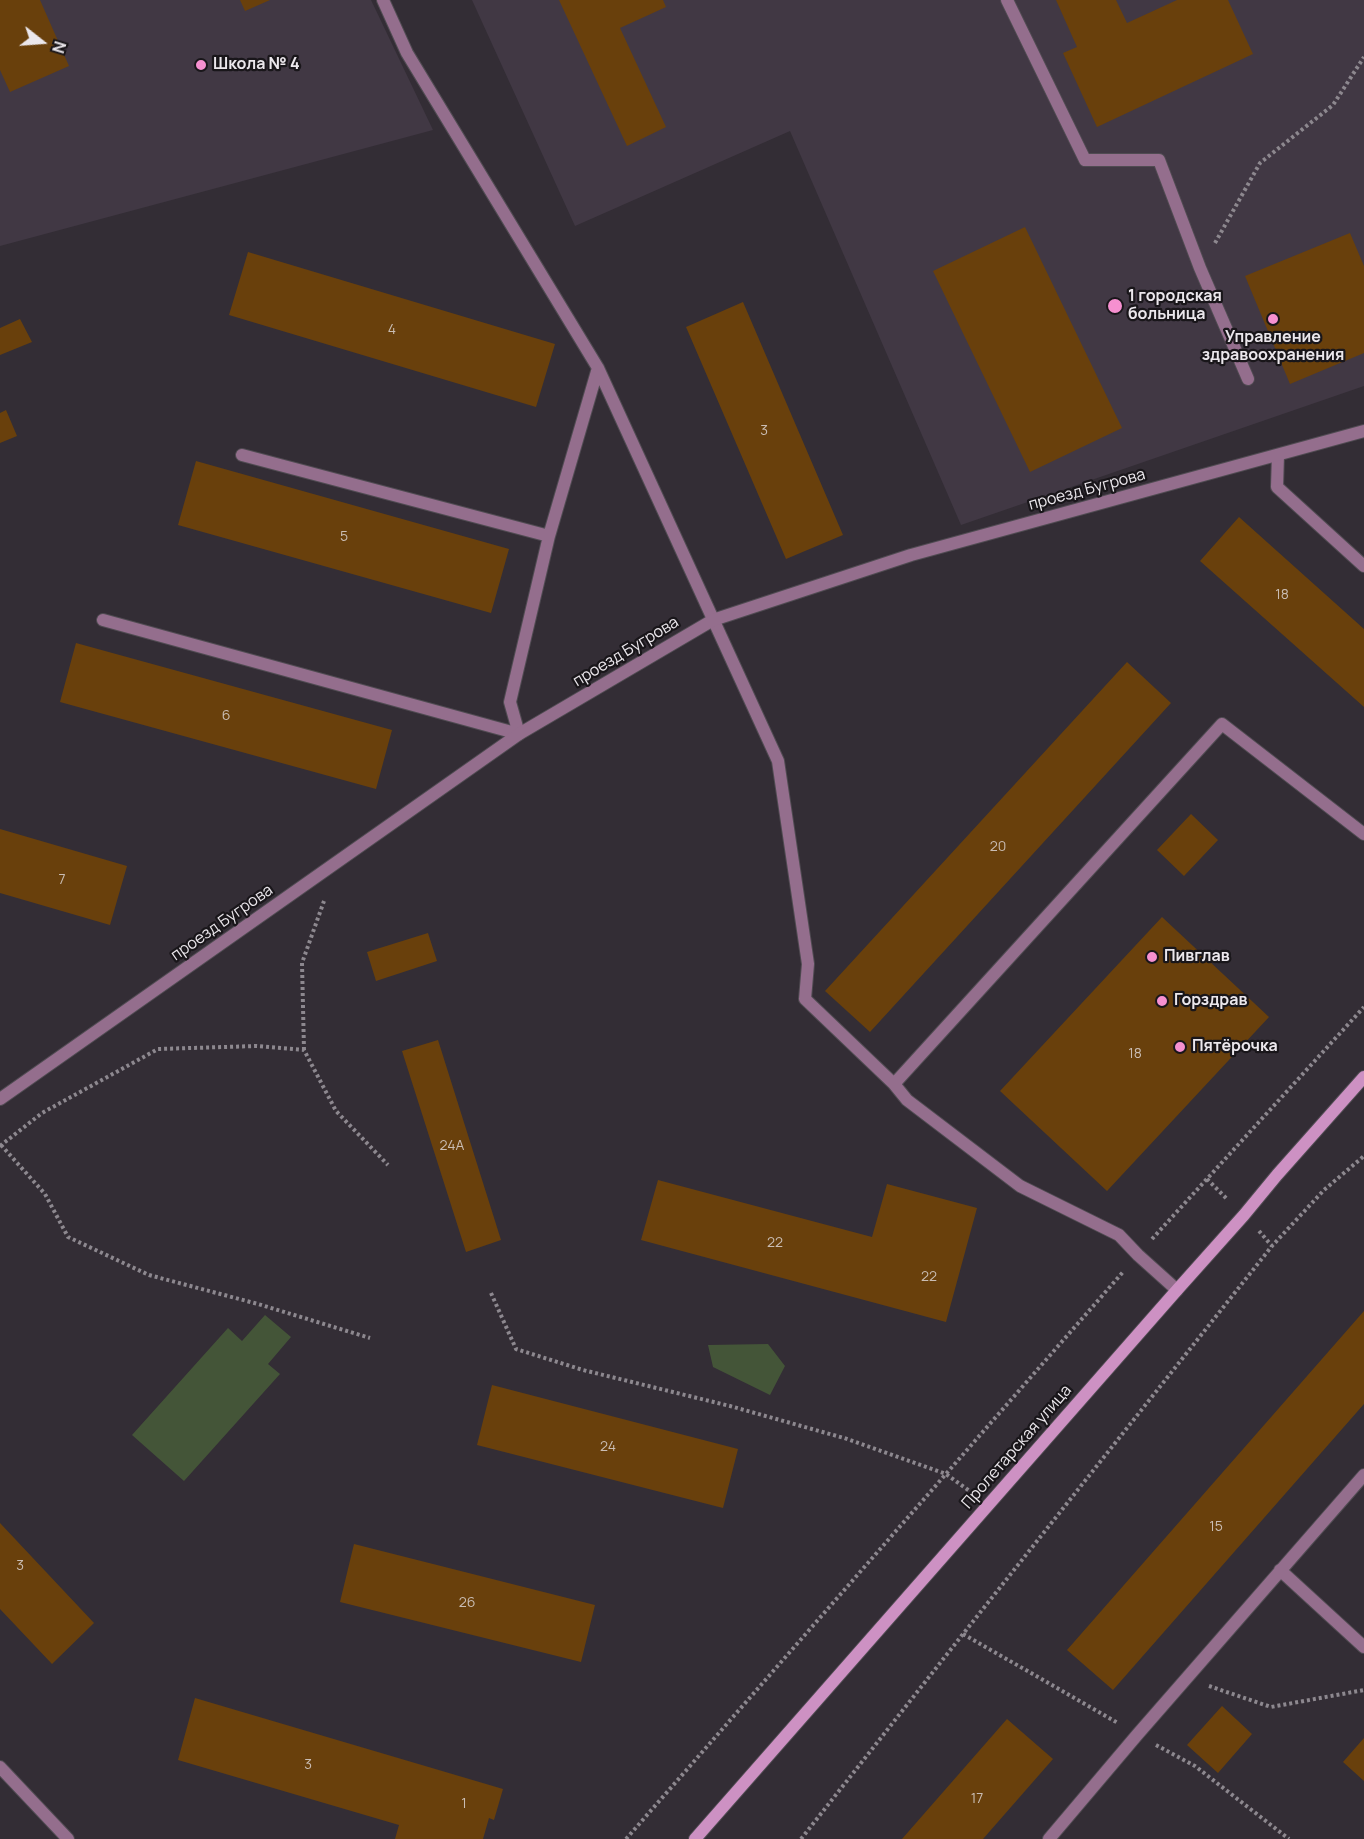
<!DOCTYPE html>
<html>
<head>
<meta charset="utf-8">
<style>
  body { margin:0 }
  #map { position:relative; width:1364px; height:1839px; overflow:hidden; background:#332d35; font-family:Manrope,sans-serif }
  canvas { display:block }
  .north { position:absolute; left:12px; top:12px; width:60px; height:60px; -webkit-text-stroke:4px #19161a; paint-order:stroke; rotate:107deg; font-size:16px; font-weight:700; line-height:24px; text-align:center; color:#ebe7ec }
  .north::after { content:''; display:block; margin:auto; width:21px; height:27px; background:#ebe7ec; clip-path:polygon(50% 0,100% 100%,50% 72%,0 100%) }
</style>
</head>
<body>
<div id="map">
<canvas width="1364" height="1839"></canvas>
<div class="north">N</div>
</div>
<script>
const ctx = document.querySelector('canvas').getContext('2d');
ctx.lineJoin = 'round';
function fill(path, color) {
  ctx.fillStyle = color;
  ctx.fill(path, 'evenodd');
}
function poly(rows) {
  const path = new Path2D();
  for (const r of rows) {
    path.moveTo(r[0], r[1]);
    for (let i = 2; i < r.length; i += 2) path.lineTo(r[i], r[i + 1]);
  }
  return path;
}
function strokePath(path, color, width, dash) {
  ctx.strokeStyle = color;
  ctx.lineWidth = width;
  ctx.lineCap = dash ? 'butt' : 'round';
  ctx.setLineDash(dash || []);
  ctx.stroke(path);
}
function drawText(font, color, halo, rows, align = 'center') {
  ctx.font = font + ' Manrope,sans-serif';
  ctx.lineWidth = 4.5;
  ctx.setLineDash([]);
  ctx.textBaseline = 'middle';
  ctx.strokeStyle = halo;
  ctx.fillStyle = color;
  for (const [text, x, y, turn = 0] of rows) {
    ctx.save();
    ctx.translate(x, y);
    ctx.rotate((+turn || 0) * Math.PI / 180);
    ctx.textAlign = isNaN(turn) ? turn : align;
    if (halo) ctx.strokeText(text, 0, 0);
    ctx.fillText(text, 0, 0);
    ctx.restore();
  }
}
const built = poly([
  [0,0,371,0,433,130,0,246],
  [472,0,1364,0,1364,386,961,525,790,131,575,226]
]);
const green = poly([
  [265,1315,291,1337,268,1364,280,1374,184,1481,132,1435,228,1328,242,1341],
  [768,1344,785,1366,770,1395,713,1367,708,1345]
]);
const building = poly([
  [0,0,40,0,69,66,10,92,0,70],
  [240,0,270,0,245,11],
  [559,0,663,0,666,7,620,28,666,127,627,146],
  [1056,0,1116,0,1127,23,1177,0,1228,0,1253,54,1097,127,1063,53,1077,47],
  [1025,227,1122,428,1030,472,933,271],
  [1350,233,1364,266,1364,353,1290,384,1245,276],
  [248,252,555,344,536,407,229,315],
  [743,302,843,535,786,559,686,327],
  [20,319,32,342,0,355,0,328],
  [6,410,17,436,0,443,0,413],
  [196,461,509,549,491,613,178,525],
  [1239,517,1364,629,1364,707,1200,561],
  [76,643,392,730,376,789,60,702],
  [1127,662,1171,703,870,1032,825,991],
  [1191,814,1218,840,1184,876,1157,850],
  [0,829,127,866,110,925,0,893],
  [1162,917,1269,1017,1107,1191,1000,1091],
  [428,933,437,961,376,981,367,952],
  [438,1040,501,1240,466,1252,402,1051],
  [658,1180,872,1237,887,1184,977,1208,946,1322,641,1240],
  [1364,1311,1364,1404,1113,1690,1067,1650],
  [492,1385,738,1449,723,1508,477,1445],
  [0,1523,94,1623,52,1664,0,1609],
  [354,1544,595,1605,581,1662,340,1602],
  [195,1698,503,1789,494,1820,489,1818,483,1839,395,1839,399,1825,178,1760],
  [1222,1706,1252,1734,1218,1773,1187,1745],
  [1007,1719,1053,1759,983,1839,902,1839],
  [1364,1738,1364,1781,1343,1762]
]);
const path = poly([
  [1215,243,1260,163,1333,105,1364,57],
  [304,1050,302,963,324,901],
  [1,1145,45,1194,68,1237,149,1275,258,1304,370,1338],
  [0,1146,42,1113,158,1049,257,1046,304,1050,336,1111,388,1165],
  [1207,1179,1228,1200],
  [1259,1231,1272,1246],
  [1152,1239,1364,1007],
  [491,1293,516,1349,583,1370,730,1406,844,1438,946,1474,971,1492],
  [963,1634,1118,1723],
  [1209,1686,1271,1707,1364,1690],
  [1156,1745,1195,1766,1289,1839],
  [626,1839,1123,1272],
  [801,1839,963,1634,1272,1246,1324,1190,1364,1156]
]);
const service = poly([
  [383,0,407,53,598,368,778,761,808,964,805,999,894,1084,907,1100,1020,1186,1119,1235,1138,1255,1177,1290],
  [1007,0,1085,160,1159,160,1200,268,1248,379],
  [242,455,549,536],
  [1278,455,1277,487,1364,566],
  [103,620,519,734],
  [519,734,510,702,549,536,598,368],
  [894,1084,1222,724,1364,834],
  [1280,1570,1364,1647],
  [1049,1839,1137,1735,1364,1475]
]);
const minor = poly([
  [0,1099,519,734,713,620,911,555,1364,431]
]);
const tertiary = poly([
  [0,1767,68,1839]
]);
const secondary = poly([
  [695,1839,1177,1290,1244,1215,1277,1175,1364,1077]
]);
const markers = [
  [201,65,6,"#f690d0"],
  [1115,306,8,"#f690d0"],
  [1273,319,6,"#f690d0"],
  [1152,957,6,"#f690d0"],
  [1162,1001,6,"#f690d0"],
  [1180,1047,6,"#f690d0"]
];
const numberNames = [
  ["4",392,330],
  ["3",764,431],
  ["5",344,537],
  ["18",1282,595],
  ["6",226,716],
  ["20",998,847],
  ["7",62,880],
  ["18",1135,1054],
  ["24А",452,1146],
  ["22",775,1243],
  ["22",929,1277],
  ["24",608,1447],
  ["15",1216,1527],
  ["3",20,1566],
  ["26",467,1603],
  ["3",308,1765],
  ["17",977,1799],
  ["1",464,1804]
];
const poiNames = [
  ["Школа № 4",213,65],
  ["1 городская",1128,297],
  ["больница",1128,315],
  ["Управление",1273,338,"center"],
  ["здравоохранения",1273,356,"center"],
  ["Пивглав",1164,957],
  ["Горздрав",1174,1001],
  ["Пятёрочка",1192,1047]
];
const streetNames = [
  ["проезд Бугрова",1087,490,-15],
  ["проезд Бугрова",626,652,-31],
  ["проезд Бугрова",222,923,-35],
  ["Пролетарская улица",1017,1447,-49]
];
fill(built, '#413844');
fill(green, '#445538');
fill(building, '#69400c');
strokePath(service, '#504b52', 14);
strokePath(minor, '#504b52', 14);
strokePath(tertiary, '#504b52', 14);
strokePath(secondary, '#504b52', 14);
strokePath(path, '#8d888f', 4, [3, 3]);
strokePath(service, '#946e8d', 12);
strokePath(minor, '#946e8d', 12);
strokePath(tertiary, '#946e8d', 12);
strokePath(secondary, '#cd91c3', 12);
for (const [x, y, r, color] of markers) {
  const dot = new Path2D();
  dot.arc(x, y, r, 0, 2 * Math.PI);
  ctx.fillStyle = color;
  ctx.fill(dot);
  strokePath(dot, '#19161a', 2);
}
drawText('14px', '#cabdb4', null, numberNames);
drawText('bold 16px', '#ebe7ec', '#19161a', poiNames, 'left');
drawText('16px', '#ebe7ec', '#19161a', streetNames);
</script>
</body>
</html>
